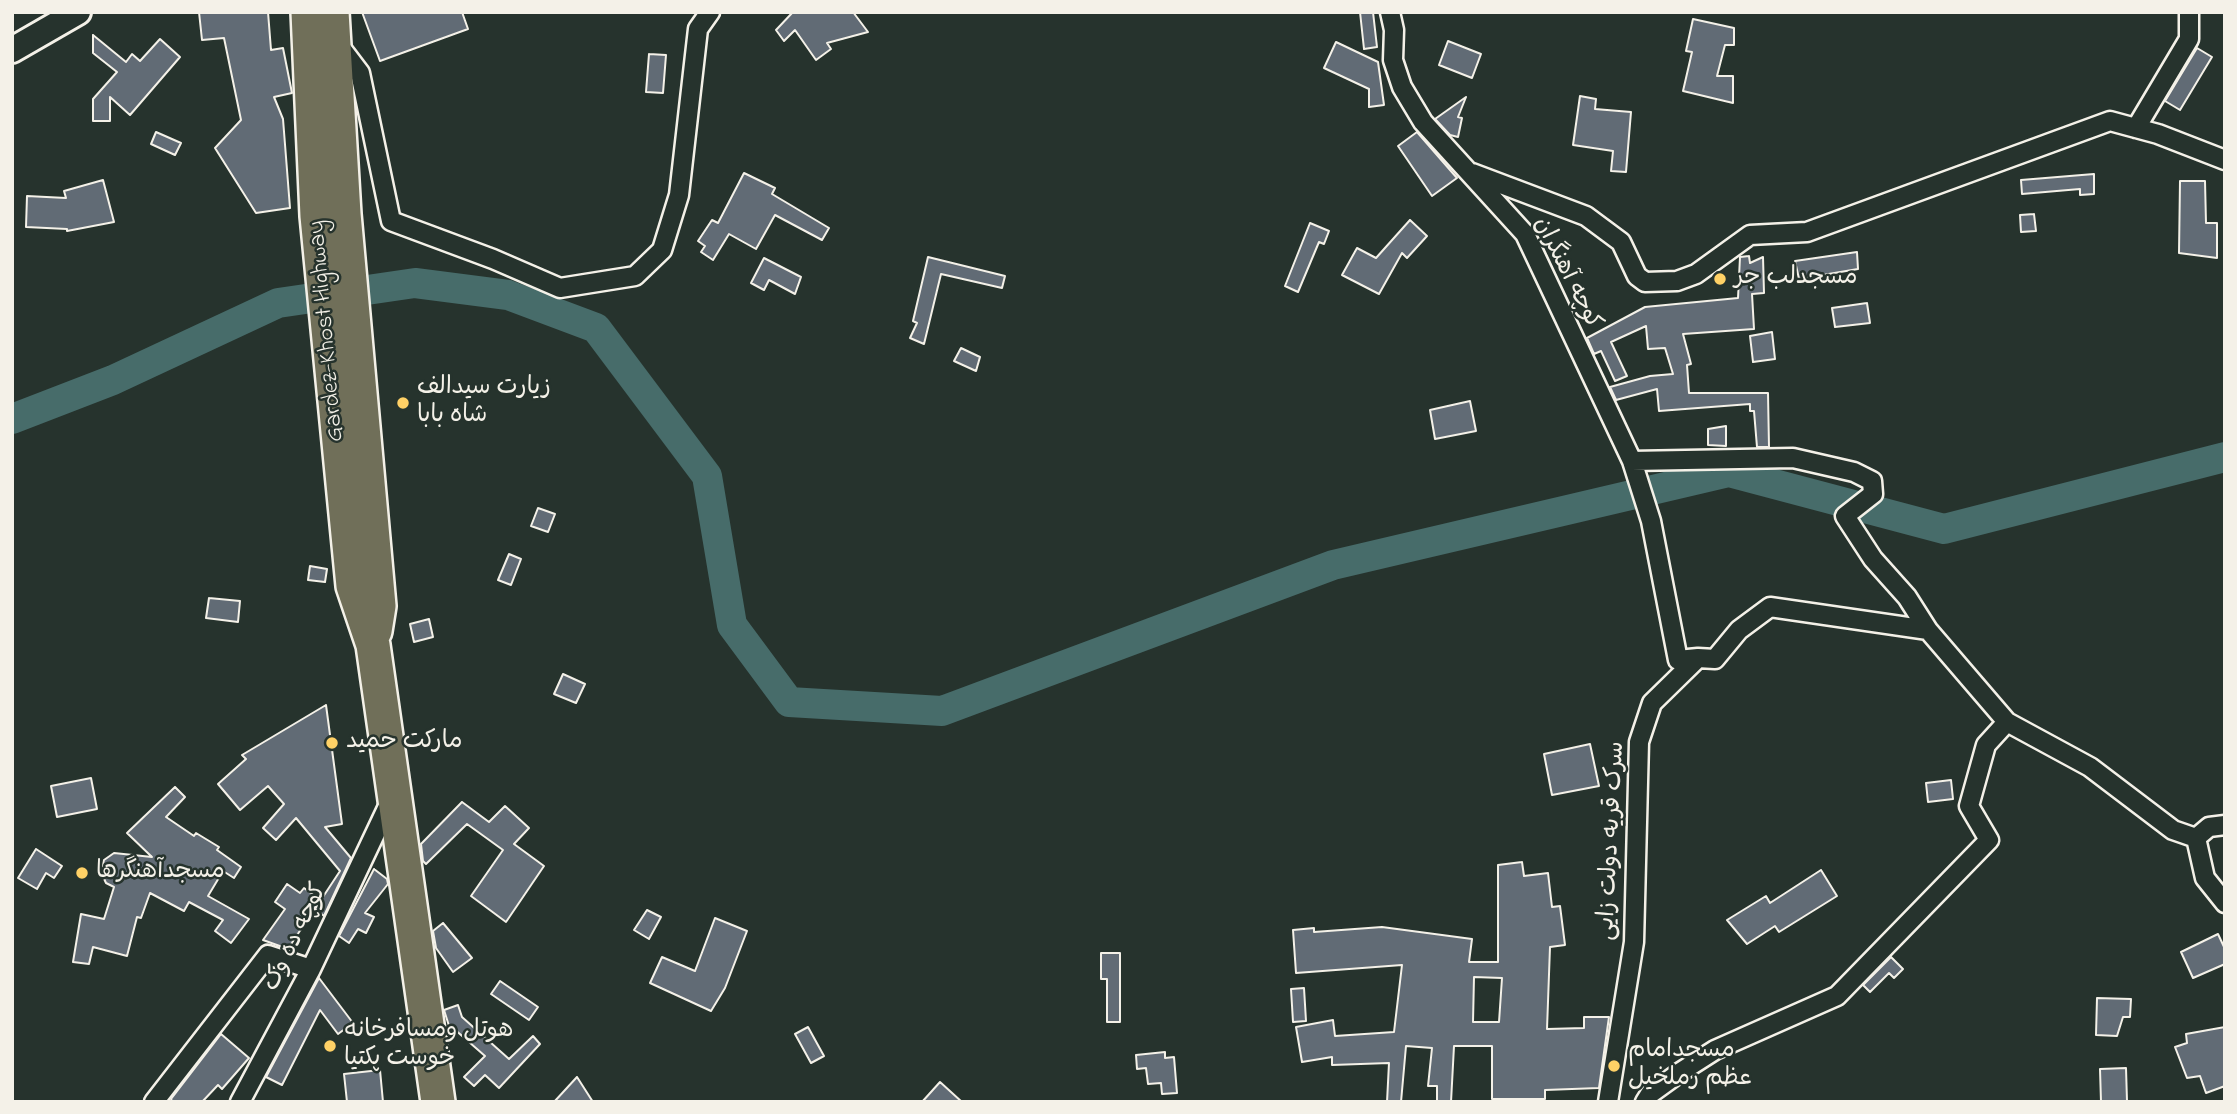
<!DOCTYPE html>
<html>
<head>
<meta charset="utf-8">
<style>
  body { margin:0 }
  #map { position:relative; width:2237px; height:1114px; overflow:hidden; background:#26332d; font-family:"Indie Flower",sans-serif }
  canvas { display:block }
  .frame { position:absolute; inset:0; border:14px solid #f4f1e8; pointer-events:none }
</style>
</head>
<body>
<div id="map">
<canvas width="2237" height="1114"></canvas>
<div class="frame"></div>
</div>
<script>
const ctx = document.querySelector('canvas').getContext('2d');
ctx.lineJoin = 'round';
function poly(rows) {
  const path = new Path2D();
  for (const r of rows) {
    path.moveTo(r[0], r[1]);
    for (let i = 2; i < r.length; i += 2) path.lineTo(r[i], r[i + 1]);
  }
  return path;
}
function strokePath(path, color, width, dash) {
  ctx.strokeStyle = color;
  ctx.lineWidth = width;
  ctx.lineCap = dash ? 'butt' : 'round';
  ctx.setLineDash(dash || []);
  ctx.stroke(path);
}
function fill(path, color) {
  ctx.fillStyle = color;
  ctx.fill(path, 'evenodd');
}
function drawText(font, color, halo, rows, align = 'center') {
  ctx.font = font + ' "Indie Flower","Playpen Sans Arabic",sans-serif';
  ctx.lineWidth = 5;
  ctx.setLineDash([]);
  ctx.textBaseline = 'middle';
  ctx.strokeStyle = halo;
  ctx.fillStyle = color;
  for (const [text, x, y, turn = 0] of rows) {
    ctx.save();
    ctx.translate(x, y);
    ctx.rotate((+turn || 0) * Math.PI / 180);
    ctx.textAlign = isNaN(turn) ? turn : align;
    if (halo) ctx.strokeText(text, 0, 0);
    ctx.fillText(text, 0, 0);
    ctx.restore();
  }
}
const river = poly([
  [12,419,113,380,278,303,415,283,508,295,596,328,707,476,732,625,789,702,942,711,1333,565,1729,472,1944,529,2225,457]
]);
const building = poly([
  [199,12,268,12,271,50,283,48,292,93,274,97,283,119,290,208,256,213,215,148,241,120,224,38,202,40,199,12],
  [362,12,462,12,468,29,380,61,362,12],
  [793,12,853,12,868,32,827,43,831,49,816,60,795,30,784,41,776,30,793,12],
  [1360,12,1373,12,1377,47,1364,49,1360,12],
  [1693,19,1734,28,1734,45,1725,45,1717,76,1733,76,1733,103,1683,91,1692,52,1686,51,1693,19],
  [93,35,126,62,132,54,140,61,160,39,180,57,130,115,110,97,110,121,93,121,93,99,117,72,93,53,93,35],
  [1448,41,1481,54,1472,78,1439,65,1448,41],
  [1336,42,1378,62,1384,105,1369,107,1369,89,1324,68,1336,42],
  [2197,48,2212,57,2180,110,2165,101,2197,48],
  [649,54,666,55,663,93,646,92,649,54],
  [1580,96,1596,99,1595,109,1631,112,1626,172,1611,171,1613,151,1573,145,1580,96],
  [1466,97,1458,117,1462,118,1458,137,1450,135,1435,119,1466,97],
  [156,132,181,143,175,155,151,144,156,132],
  [1417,132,1457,178,1432,196,1398,146,1417,132],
  [744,173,775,188,772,194,829,228,822,240,775,215,756,249,729,234,713,260,701,252,705,246,698,241,712,220,718,223,744,173],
  [2094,174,2094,194,2080,195,2080,189,2022,194,2021,180,2094,174],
  [103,180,114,222,67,231,67,229,26,227,27,196,66,198,64,191,103,180],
  [2180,181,2205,181,2206,223,2217,223,2217,258,2179,253,2180,181],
  [2034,214,2036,231,2021,232,2020,215,2034,214],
  [1410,220,1427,236,1407,258,1402,253,1379,294,1342,275,1357,248,1376,258,1410,220],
  [1310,223,1329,231,1324,244,1319,242,1298,292,1285,286,1310,223],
  [1857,252,1858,269,1799,279,1795,261,1857,252],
  [1749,256,1750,263,1763,257,1764,293,1752,294,1754,329,1683,334,1691,364,1687,365,1689,393,1768,393,1769,447,1757,447,1754,411,1750,411,1750,404,1659,411,1657,389,1616,400,1610,387,1650,376,1673,374,1665,348,1648,349,1646,326,1611,342,1627,376,1615,381,1601,351,1594,354,1587,338,1645,307,1738,298,1740,257,1749,256],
  [928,257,1005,276,1002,288,941,274,924,344,910,338,917,323,913,321,928,257],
  [764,258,801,277,795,294,769,280,764,290,751,283,764,258],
  [1867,303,1870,323,1835,327,1832,308,1867,303],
  [1772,332,1775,359,1753,362,1750,336,1772,332],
  [961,348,980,357,976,371,954,361,961,348],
  [1470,401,1476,431,1435,439,1430,410,1470,401],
  [1726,426,1726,446,1708,445,1708,429,1726,426],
  [538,508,555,514,548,532,531,526,538,508],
  [509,554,521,559,511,585,498,580,509,554],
  [310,566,327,569,325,582,308,580,310,566],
  [209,598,240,601,238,622,206,618,209,598],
  [429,619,433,637,414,642,410,624,429,619],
  [563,674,585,684,576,703,554,694,563,674],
  [326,705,342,824,325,827,351,858,324,916,315,909,340,871,296,818,276,840,263,828,284,804,268,786,240,810,218,784,246,759,242,755,326,705],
  [1590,744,1599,786,1552,795,1544,754,1590,744],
  [91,778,97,809,57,817,51,786,91,778],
  [1951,780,1953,799,1928,802,1926,783,1951,780],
  [175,787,185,797,166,817,194,836,196,833,219,847,217,850,241,867,234,878,223,871,208,896,249,919,231,943,215,931,223,920,189,902,184,911,150,893,141,918,137,917,127,956,93,947,89,964,73,962,81,914,104,919,114,887,106,883,101,872,104,860,114,853,152,857,127,833,175,787],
  [462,802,489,822,505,806,529,828,514,844,544,866,506,922,471,896,503,850,467,824,426,864,423,861,421,844,462,802],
  [36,849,62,866,54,878,46,873,37,889,18,878,36,849],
  [1522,862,1524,876,1548,873,1552,907,1560,906,1565,945,1550,947,1547,1029,1584,1028,1584,1017,1609,1017,1599,1088,1545,1090,1545,1099,1492,1099,1492,1046,1454,1046,1451,1102,1437,1102,1437,1086,1428,1086,1432,1048,1406,1046,1401,1102,1387,1102,1389,1063,1332,1065,1332,1057,1302,1062,1296,1027,1333,1020,1335,1036,1394,1032,1402,965,1296,973,1293,930,1314,928,1314,932,1382,927,1472,939,1469,962,1498,962,1498,865,1522,862],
  [1474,977,1502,978,1499,1022,1473,1022,1474,977],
  [374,869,387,879,388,884,365,913,374,917,366,933,358,929,349,943,339,936,374,869],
  [1821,870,1837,896,1779,932,1775,926,1747,944,1727,920,1766,896,1770,903,1821,870],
  [287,884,300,893,304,888,320,900,288,949,263,940,285,909,275,902,287,884],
  [647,910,661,917,649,939,634,930,647,910],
  [715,918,747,931,725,988,711,1011,650,983,662,957,695,971,715,918],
  [443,923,472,958,453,972,436,948,433,931,443,923],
  [2218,934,2225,949,2225,964,2193,978,2181,952,2218,934],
  [1101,953,1120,953,1120,1022,1107,1022,1107,979,1101,979,1101,953],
  [1891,957,1903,969,1894,978,1889,973,1870,992,1863,985,1891,957],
  [319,978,353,1023,338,1034,320,1010,282,1085,266,1077,319,978],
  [500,981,538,1007,529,1020,491,994,500,981],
  [1304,988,1306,1021,1293,1022,1291,989,1304,988],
  [2097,998,2131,999,2130,1017,2123,1017,2117,1036,2096,1035,2097,998],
  [458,1005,462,1017,509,1059,533,1036,540,1044,499,1088,485,1075,474,1086,464,1077,485,1056,453,1028,450,1029,444,1010,458,1005],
  [808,1027,824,1056,811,1063,795,1034,808,1027],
  [2225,1027,2225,1086,2206,1093,2200,1076,2187,1078,2175,1047,2187,1043,2186,1034,2225,1027],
  [221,1034,249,1058,222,1089,218,1085,202,1102,173,1102,171,1099,221,1034],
  [1165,1052,1165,1058,1174,1057,1177,1093,1162,1094,1161,1083,1148,1084,1146,1068,1137,1069,1136,1055,1165,1052],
  [2126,1068,2127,1101,2101,1102,2100,1069,2126,1068],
  [380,1070,383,1102,347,1102,344,1074,380,1070],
  [577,1077,593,1102,554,1102,577,1077],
  [940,1082,962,1102,922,1102,940,1082]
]);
const street = poly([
  [1390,12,1394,30,1393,60,1402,87,1423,122,1525,234,1632,461,1651,521,1678,660,1698,658],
  [338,44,360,73,391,221,493,259,560,288,635,276,662,250,679,195,698,29,710,12],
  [2136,128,2189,39,2189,12],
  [1472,173,1586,216,1621,242,1637,276,1645,282,1677,281,1696,274,1750,235,1807,232,2110,121,2158,134,2225,160],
  [1928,630,2007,722,2090,767,2173,830,2196,838,2205,878,2225,903],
  [2196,838,2209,827,2225,825],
  [154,1102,268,955,311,969],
  [240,1102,311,969,391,800],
  [1608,1102,1634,942,1639,742,1652,703,1698,658,1715,659,1739,630,1770,607,1928,630,1907,597,1873,559,1845,516,1873,494,1872,481,1854,472,1793,458,1632,461],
  [1645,1102,1650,1094,1679,1073,1715,1050,1837,996,1989,840,1969,806,1986,745,2007,722]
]);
const secondary = poly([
  [12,50,78,12]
]);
const highway = poly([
  [308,12,317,216,353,586,373,645,438,1102],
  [332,12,344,214,379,606,375,631]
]);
const markers = [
  [1720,279,7,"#ffd166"],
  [403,403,7,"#ffd166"],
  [332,743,7,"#ffd166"],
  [82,873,7,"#ffd166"],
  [330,1046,7,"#ffd166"],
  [1614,1066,7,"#ffd166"]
];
const streetNames = [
  ["کوچه آهنگران",1566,274,63],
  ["Gardez-Khost Highway",328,331,-95],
  ["سرک قریه دولت زایی",1613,841,-87],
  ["کوچه ده وک",297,938,-64]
];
const poiNames = [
  ["مسجدلب جر",1734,279],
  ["زیارت سیدالف",417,389],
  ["شاه بابا",417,417],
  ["مارکت حمید",346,743],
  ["مسجدآهنگرها",96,873],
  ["هوتل ومسافرخانه",344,1032],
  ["خوست پکتیا",344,1060],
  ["مسجدامام",1628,1052],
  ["عظم رملخیل",1628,1080]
];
strokePath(river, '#476c6a', 30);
fill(building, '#616b75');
strokePath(building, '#f4f1e8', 2);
strokePath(street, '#f4f1e8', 23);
strokePath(secondary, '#f4f1e8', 30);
strokePath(highway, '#f4f1e8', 38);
strokePath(street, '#26332d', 18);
strokePath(secondary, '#26332d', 24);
strokePath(highway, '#706f59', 33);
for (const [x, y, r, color] of markers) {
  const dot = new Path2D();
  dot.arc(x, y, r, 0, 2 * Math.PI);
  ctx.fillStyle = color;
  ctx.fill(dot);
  strokePath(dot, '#26332d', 2.5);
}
drawText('24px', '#f4f1e8', '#26332d', streetNames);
drawText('24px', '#f4f1e8', '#26332d', poiNames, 'left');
</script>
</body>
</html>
